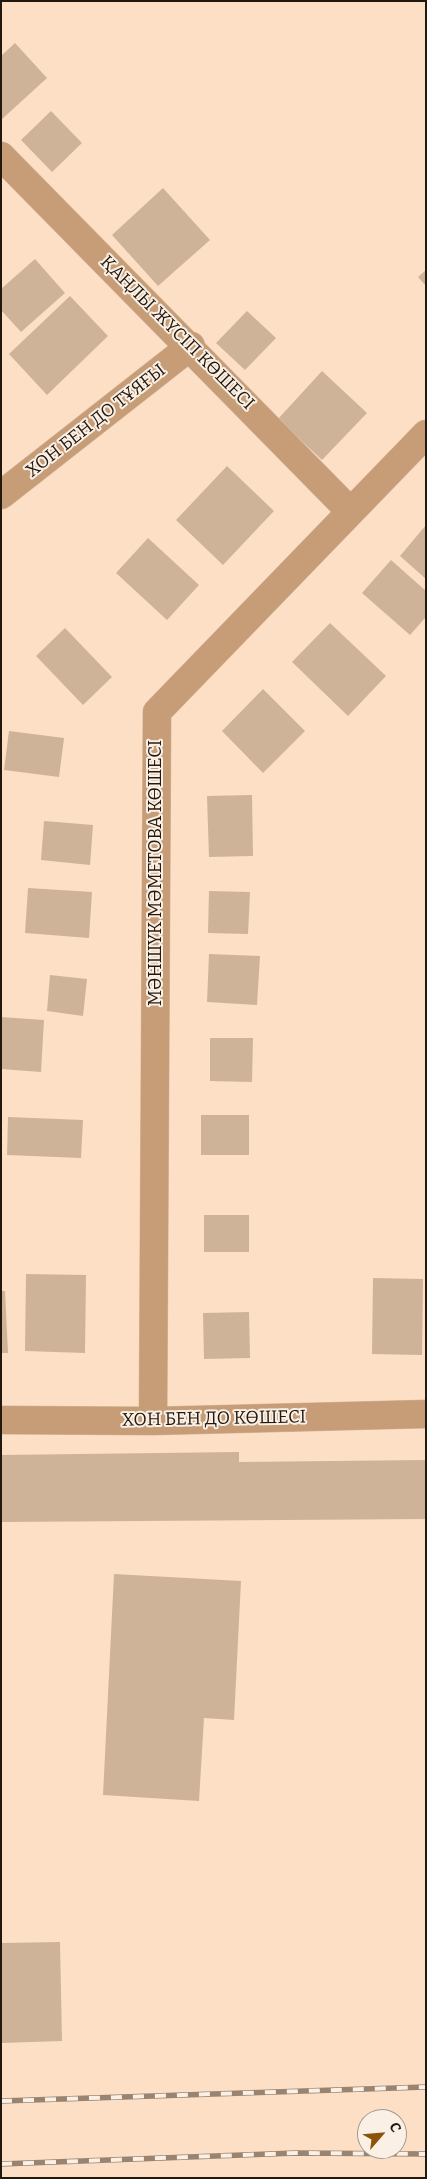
<!DOCTYPE html>
<html>
<head>
<meta charset="utf-8">
<style>
  body { margin:0 }
  #map { position:relative; width:427px; height:2179px; overflow:hidden; background:#fcdfc5; font-family:Bitter,serif }
  canvas { display:block }
  .frame { position:absolute; inset:0; border:2px solid #22180e; pointer-events:none }
  .north { position:absolute; left:357px; top:2109px; width:50px; height:50px; box-sizing:border-box; background:#fbf0e5; border:1px solid #a49a8f; border-radius:50%; rotate:63deg; font-size:14px; font-weight:700; line-height:20px; text-align:center; color:#22180e }
  .north::after { content:''; display:block; margin:auto; width:18px; height:22px; background:#8c530a; clip-path:polygon(50% 0,100% 100%,50% 72%,0 100%) }
</style>
</head>
<body>
<div id="map">
<canvas width="427" height="2179"></canvas>
<div class="frame"></div>
<div class="north">С</div>
</div>
<script>
const ctx = document.querySelector('canvas').getContext('2d');
ctx.lineJoin = 'round';
function fill(path, color) {
  ctx.fillStyle = color;
  ctx.fill(path, 'evenodd');
}
function poly(rows) {
  const path = new Path2D();
  for (const r of rows) {
    path.moveTo(r[0], r[1]);
    for (let i = 2; i < r.length; i += 2) path.lineTo(r[i], r[i + 1]);
  }
  return path;
}
function strokePath(path, color, width, dash) {
  ctx.strokeStyle = color;
  ctx.lineWidth = width;
  ctx.lineCap = dash ? 'butt' : 'round';
  ctx.setLineDash(dash || []);
  ctx.stroke(path);
}
function drawText(font, color, halo, rows, align = 'center') {
  ctx.font = font + ' Bitter,serif';
  ctx.lineWidth = 4;
  ctx.setLineDash([]);
  ctx.textBaseline = 'middle';
  ctx.strokeStyle = halo;
  ctx.fillStyle = color;
  for (const [text, x, y, turn = 0] of rows) {
    ctx.save();
    ctx.translate(x, y);
    ctx.rotate((+turn || 0) * Math.PI / 180);
    ctx.textAlign = isNaN(turn) ? turn : align;
    if (halo) ctx.strokeText(text, 0, 0);
    ctx.fillText(text, 0, 0);
    ctx.restore();
  }
}
const building = poly([
  [15,43,47,78,1,120,1,56],
  [51,111,82,143,52,172,21,140],
  [163,188,210,240,158,286,112,235],
  [35,259,65,293,21,332,1,310,1,289],
  [426,270,426,286,418,277],
  [70,296,108,336,47,395,9,354],
  [247,311,276,338,245,370,216,343],
  [322,371,367,413,322,460,278,419],
  [227,466,274,511,223,565,176,520],
  [426,525,426,579,400,556],
  [148,538,199,585,167,620,116,573],
  [391,560,426,591,426,617,410,635,362,593],
  [330,623,386,676,348,716,292,662],
  [65,628,112,677,83,705,36,656],
  [263,689,305,731,263,773,222,731],
  [9,731,64,738,59,777,4,770],
  [252,795,253,856,209,857,207,796],
  [44,821,93,825,90,865,41,860],
  [28,888,92,892,89,938,25,933],
  [209,891,250,892,248,934,208,933],
  [209,954,260,956,257,1005,207,1002],
  [50,975,87,979,83,1016,47,1011],
  [1,1017,44,1020,41,1072,1,1069],
  [210,1038,253,1038,252,1082,210,1081],
  [201,1115,249,1115,249,1155,201,1155],
  [8,1117,83,1120,81,1158,7,1155],
  [204,1215,249,1215,249,1252,204,1252],
  [26,1274,86,1275,85,1353,25,1351],
  [373,1278,423,1279,422,1355,372,1354],
  [1,1291,5,1291,8,1353,1,1353],
  [249,1312,250,1358,204,1359,203,1313],
  [239,1452,239,1462,426,1460,426,1519,1,1522,1,1455],
  [114,1574,241,1581,234,1720,204,1718,199,1801,103,1795],
  [60,1942,62,2041,1,2043,1,1943]
]);
const minor = poly([
  [1,156,350,511],
  [1,495,191,346],
  [1,1420,153,1421,426,1414],
  [153,1421,157,712,426,434]
]);
const rail = poly([
  [1,2101,426,2087],
  [1,2164,296,2153,426,2154]
]);
const streetNames = [
  ["ҚАҢЛЫ ЖҮСІП КӨШЕСІ",177,333,45],
  ["ХОН БЕН ДО ТҰЯҒЫ",96,421,-38],
  ["МӘНШҮК МӘМЕТОВА КӨШЕСІ",156,873,-90],
  ["ХОН БЕН ДО КӨШЕСІ",214,1419,-1]
];
fill(building, '#cfb399');
strokePath(minor, '#d5bba4', 29);
strokePath(minor, '#c79d77', 28);
strokePath(rail, '#988471', 5.5);
strokePath(rail, '#fbf0e5', 4, [11]);
drawText('18px', '#22180e', '#fbf0e5', streetNames);
</script>
</body>
</html>
